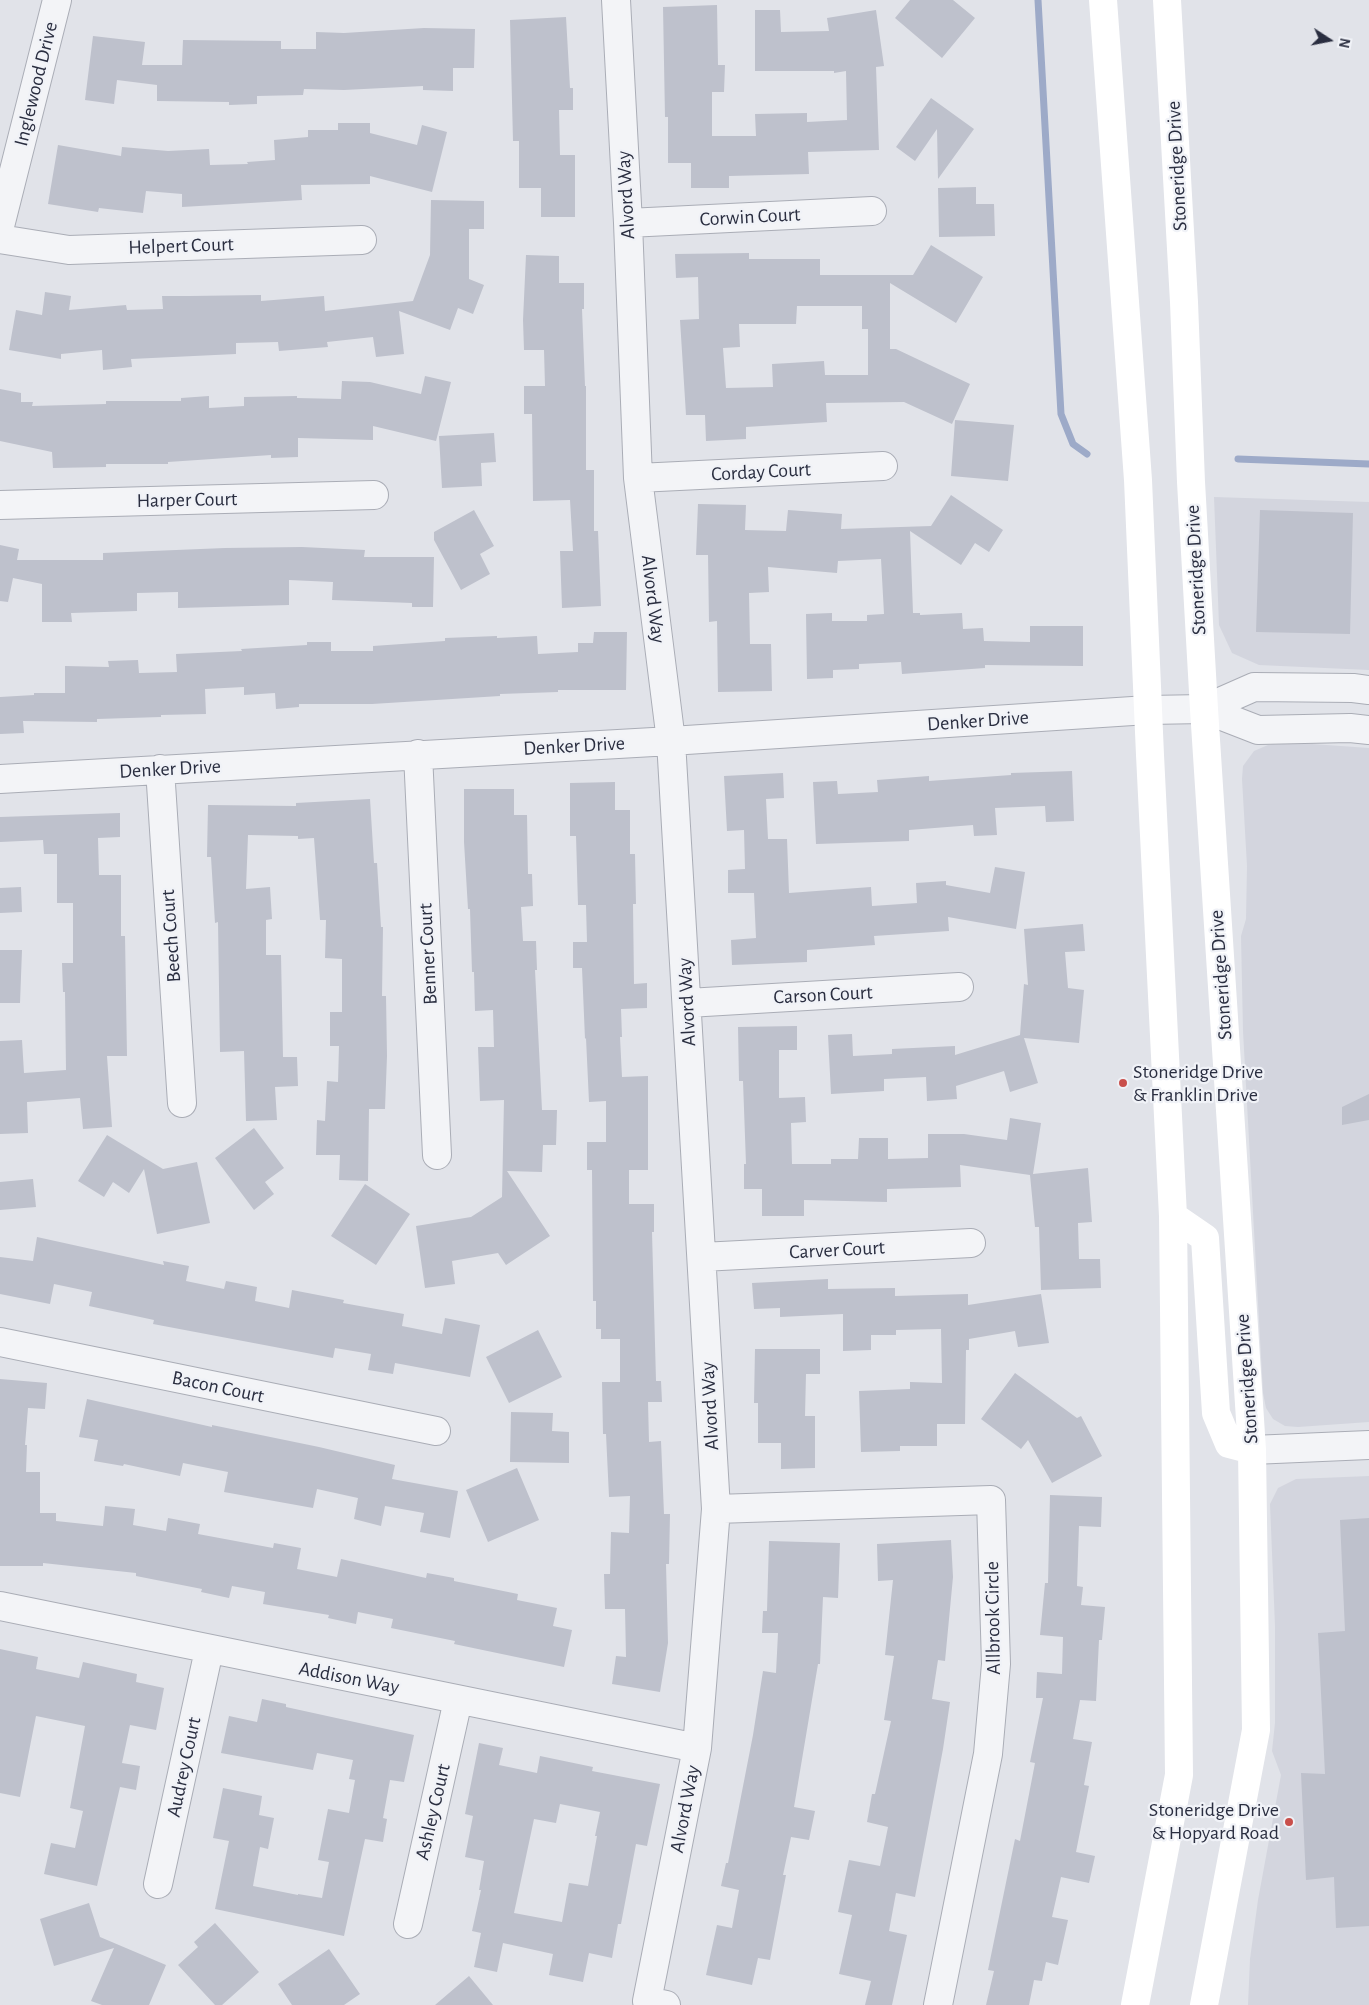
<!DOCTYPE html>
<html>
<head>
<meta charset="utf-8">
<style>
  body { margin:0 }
  #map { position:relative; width:1369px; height:2005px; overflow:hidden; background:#e1e3e9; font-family:"Alegreya Sans",sans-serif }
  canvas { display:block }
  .north { position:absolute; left:1304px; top:15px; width:50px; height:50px; -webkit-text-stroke:4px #f0f2f7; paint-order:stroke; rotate:101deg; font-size:14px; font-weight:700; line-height:20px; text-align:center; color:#2a2e40 }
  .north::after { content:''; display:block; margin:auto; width:18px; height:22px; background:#2a2e40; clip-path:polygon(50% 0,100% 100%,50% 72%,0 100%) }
</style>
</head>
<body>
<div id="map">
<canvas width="1369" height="2005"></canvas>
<div class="north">N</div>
</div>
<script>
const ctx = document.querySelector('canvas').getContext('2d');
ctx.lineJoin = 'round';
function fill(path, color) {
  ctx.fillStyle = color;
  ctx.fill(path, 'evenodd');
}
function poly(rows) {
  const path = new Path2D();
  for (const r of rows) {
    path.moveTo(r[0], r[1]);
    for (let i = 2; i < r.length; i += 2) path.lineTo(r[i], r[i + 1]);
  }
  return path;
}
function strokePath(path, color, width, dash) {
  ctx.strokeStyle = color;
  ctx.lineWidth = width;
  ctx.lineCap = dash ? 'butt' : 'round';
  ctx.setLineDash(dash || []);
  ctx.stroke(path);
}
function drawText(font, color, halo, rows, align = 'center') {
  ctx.font = font + ' "Alegreya Sans",sans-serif';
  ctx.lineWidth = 4.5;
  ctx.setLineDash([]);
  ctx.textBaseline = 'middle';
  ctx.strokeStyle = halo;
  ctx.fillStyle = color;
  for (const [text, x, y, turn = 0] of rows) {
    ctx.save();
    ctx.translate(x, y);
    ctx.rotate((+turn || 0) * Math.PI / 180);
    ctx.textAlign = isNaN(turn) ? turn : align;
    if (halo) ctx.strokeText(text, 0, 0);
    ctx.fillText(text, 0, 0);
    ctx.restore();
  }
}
const built = poly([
  [1214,497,1369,502,1369,670,1259,665,1232,653,1219,625],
  [1298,743,1369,748,1369,1422,1298,1427,1285,1426,1273,1419,1266,1408,1263,1393,1243,1031,1241,936,1246,919,1247,866,1242,779,1243,766,1254,751,1268,745],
  [1369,1476,1369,2005,1248,2005,1250,1959,1258,1900,1281,1775,1272,1751,1275,1723,1275,1626,1270,1504,1278,1488,1296,1479]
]);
const stream = poly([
  [1038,0,1061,414,1073,444,1087,454],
  [1238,459,1369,464]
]);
const building = poly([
  [910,0,953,0,975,18,942,58,895,18],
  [717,5,718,65,725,65,724,92,712,92,712,136,756,136,755,114,807,113,807,122,847,120,846,71,834,73,834,71,755,71,755,10,780,10,781,32,829,31,827,18,876,10,884,66,876,67,879,150,808,152,809,174,729,176,729,188,691,188,691,163,668,163,668,117,665,117,663,7],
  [566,17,570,88,573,88,573,110,559,110,560,155,575,155,575,217,541,217,541,188,519,188,519,141,513,141,510,20],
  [424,28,475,29,474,68,453,68,453,91,423,90,423,86,344,90,304,89,303,95,257,96,257,104,229,105,229,102,157,101,157,85,117,80,114,104,85,100,93,36,145,42,142,65,182,65,183,40,281,41,281,49,316,49,316,32,344,33],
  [931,98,974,129,938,179,937,129,915,161,896,147],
  [338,123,370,123,370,133,417,145,422,125,447,132,432,192,370,176,370,184,301,185,302,200,182,207,182,194,146,191,143,213,99,208,98,212,48,204,58,145,121,156,122,147,168,151,209,149,210,165,248,164,247,162,275,160,274,140,308,137,308,130,338,130],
  [976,187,976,204,994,204,995,236,939,237,938,188],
  [431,200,484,201,484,229,469,229,469,279,484,285,473,314,458,308,450,330,399,311,404,354,376,357,373,337,327,342,328,347,279,351,278,342,236,343,236,354,131,359,132,367,103,370,102,350,61,354,61,359,9,350,16,310,42,315,45,292,71,296,69,310,126,305,127,310,163,309,162,296,190,296,261,295,261,301,324,296,325,311,413,301,430,255],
  [931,245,983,277,956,323,890,283,890,349,896,349,970,384,952,424,904,402,826,403,827,422,746,427,746,439,706,441,705,415,686,415,680,320,699,319,698,277,676,278,675,254,749,253,749,259,820,259,820,275,913,275],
  [797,306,862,306,862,329,868,329,868,375,825,375,824,361,772,364,773,387,726,388,723,348,740,347,739,324,796,324],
  [526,255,559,256,559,283,584,283,584,309,582,309,585,386,586,386,586,470,594,470,594,531,598,531,601,606,562,608,560,551,573,551,570,500,533,501,532,414,524,414,524,386,545,386,544,350,524,350,523,320],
  [425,376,451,382,436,441,373,426,373,440,298,438,298,457,271,458,271,455,168,462,168,464,106,464,106,467,53,468,52,452,0,441,0,389,21,393,21,402,33,402,32,406,106,404,106,401,181,401,181,398,209,396,209,408,244,406,244,397,297,396,297,398,341,399,342,381,370,382,421,394],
  [955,420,1014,425,1008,481,951,476],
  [494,433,496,462,481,463,482,486,442,488,439,436],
  [951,495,1003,530,989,552,975,543,961,565,910,531,913,613,920,613,920,615,962,613,963,629,983,628,984,641,1030,642,1030,626,1083,626,1083,666,985,665,985,668,902,674,901,662,859,664,859,669,833,670,833,678,807,679,806,614,832,613,832,621,867,621,867,615,884,614,881,559,838,561,837,573,768,567,769,592,749,593,750,644,771,644,772,691,718,692,717,621,709,622,708,555,696,555,698,504,746,505,745,530,786,531,788,510,842,514,841,529,931,526],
  [474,510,494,546,480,554,490,574,461,590,434,540,434,532],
  [1260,510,1353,513,1350,634,1256,632],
  [0,545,19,549,17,560,103,560,103,553,225,548,302,547,365,550,364,557,434,557,433,607,412,607,412,603,332,600,333,582,289,580,289,605,178,608,178,592,137,593,137,611,71,613,72,622,42,622,42,584,13,578,8,602,0,601],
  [594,632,627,632,626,690,558,690,558,692,500,694,500,696,372,704,299,704,299,707,276,709,275,693,244,695,244,687,205,689,206,714,161,715,161,717,97,719,97,722,23,721,24,733,0,734,0,697,34,695,34,693,65,693,65,666,109,667,108,661,138,660,139,673,177,672,176,654,242,651,241,649,307,645,307,642,331,642,331,651,373,651,373,646,445,641,445,638,497,636,497,638,537,636,538,654,578,652,578,643,593,643],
  [1072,771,1074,821,1046,822,1045,806,995,808,997,835,974,836,973,825,909,830,909,841,816,844,813,782,837,781,838,794,878,792,877,780,929,776,929,781,1011,775,1011,773],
  [783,773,784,798,766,799,768,839,787,839,789,893,871,887,872,906,917,903,916,883,946,881,946,885,990,893,995,867,1025,872,1016,929,948,917,949,931,874,936,875,945,807,950,807,962,732,965,731,940,756,938,754,893,728,893,728,870,745,869,744,830,727,831,724,776],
  [615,782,615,810,630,810,630,854,635,854,636,904,633,904,634,984,647,983,647,1008,621,1009,622,1037,620,1037,622,1077,648,1076,648,1170,629,1170,629,1204,654,1204,654,1232,652,1232,656,1381,661,1381,662,1402,648,1402,649,1442,661,1441,664,1514,670,1514,669,1564,666,1564,668,1643,660,1692,612,1684,616,1656,626,1657,625,1609,605,1609,604,1574,610,1574,611,1532,629,1533,630,1496,609,1497,606,1434,603,1434,602,1382,620,1382,620,1339,601,1339,601,1329,596,1329,596,1301,593,1301,592,1170,587,1170,587,1142,606,1142,606,1101,589,1102,586,1038,585,1039,582,968,573,968,573,942,587,942,586,905,578,905,576,836,570,836,570,783],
  [464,789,514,789,514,815,527,815,528,874,532,874,533,906,521,907,523,941,536,941,537,970,535,970,542,1110,557,1110,556,1145,543,1145,542,1172,507,1171,550,1236,506,1265,498,1253,452,1261,455,1284,425,1288,416,1226,471,1217,502,1197,504,1100,480,1101,478,1047,494,1047,493,1010,475,1011,474,972,472,972,470,909,468,909,464,842],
  [370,799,374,863,377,863,381,927,383,927,382,996,386,996,387,1056,385,1109,369,1109,368,1181,339,1180,340,1155,316,1155,317,1120,325,1121,327,1081,338,1082,339,1046,330,1046,330,1012,342,1012,342,959,325,958,326,920,320,920,314,838,298,839,298,836,248,835,246,889,270,887,272,919,266,920,266,955,281,955,283,1057,297,1057,298,1086,275,1087,277,1120,246,1121,244,1051,220,1052,218,922,215,923,211,857,207,857,208,805,296,806,296,803],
  [120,813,120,837,98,838,99,875,121,875,121,936,125,936,127,1056,107,1056,112,1127,83,1129,80,1098,27,1102,28,1133,0,1134,0,1041,22,1040,24,1073,66,1070,65,992,63,992,62,963,73,963,73,903,57,903,57,854,44,854,43,840,0,842,0,817],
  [21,887,22,912,0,913,0,888],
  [1083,924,1085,951,1065,952,1068,988,1084,990,1079,1043,1024,1038,1038,1083,1010,1092,1004,1071,956,1086,957,1099,927,1101,926,1077,884,1079,884,1091,831,1094,828,1035,852,1034,853,1056,892,1054,892,1049,955,1046,955,1055,1020,1035,1024,984,1028,985,1024,929],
  [0,950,22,950,20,1003,0,1003],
  [797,1026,797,1050,779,1050,779,1098,805,1097,806,1122,791,1123,792,1164,831,1164,831,1159,858,1159,859,1138,888,1138,888,1159,928,1158,928,1134,964,1134,1007,1140,1010,1118,1041,1123,1033,1174,1088,1168,1092,1222,1078,1223,1079,1259,1100,1259,1101,1288,1041,1290,1039,1227,1035,1227,1030,1175,960,1165,961,1187,887,1189,887,1202,804,1200,804,1216,762,1216,762,1189,744,1189,744,1164,746,1164,743,1081,739,1081,738,1027],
  [1369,1094,1369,1120,1342,1125,1342,1107],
  [254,1128,284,1168,265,1182,274,1194,254,1210,215,1158],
  [107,1135,163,1169,197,1162,210,1223,157,1234,144,1169,129,1193,113,1182,104,1197,78,1181],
  [33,1179,36,1207,0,1210,0,1182],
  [365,1184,410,1214,376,1265,331,1236],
  [37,1237,164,1265,163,1261,189,1266,186,1281,224,1289,226,1281,257,1287,255,1301,289,1308,292,1290,344,1300,343,1303,404,1314,402,1326,442,1334,445,1318,480,1325,470,1377,395,1363,393,1374,368,1370,371,1354,335,1348,333,1358,153,1324,154,1320,89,1306,92,1292,54,1284,50,1304,0,1294,0,1257,33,1261],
  [828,1279,828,1289,895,1288,895,1296,968,1294,968,1305,1041,1294,1049,1343,1018,1347,1015,1331,969,1339,969,1350,966,1350,965,1424,937,1424,937,1446,900,1446,900,1451,861,1452,859,1391,910,1389,910,1382,942,1383,941,1329,896,1330,896,1335,871,1335,871,1350,843,1351,843,1314,780,1317,780,1308,754,1309,752,1283],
  [538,1330,562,1377,509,1403,486,1357],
  [755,1349,820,1349,820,1374,806,1374,805,1416,815,1416,815,1468,781,1469,781,1443,758,1443,758,1403,754,1403],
  [1015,1373,1077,1418,1081,1416,1102,1456,1052,1483,1028,1440,1021,1449,981,1419],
  [0,1379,47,1383,45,1409,28,1408,25,1445,27,1445,26,1472,40,1472,40,1513,56,1513,56,1521,103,1526,105,1506,135,1509,133,1525,166,1531,168,1518,200,1524,198,1534,273,1548,274,1543,301,1548,297,1569,337,1577,341,1559,426,1578,427,1573,454,1578,454,1581,518,1594,517,1600,557,1608,553,1626,572,1630,564,1667,454,1644,455,1641,391,1628,393,1619,358,1612,356,1624,328,1618,329,1615,263,1604,265,1592,232,1586,229,1598,201,1592,202,1589,136,1576,136,1573,43,1563,43,1566,0,1566],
  [87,1399,212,1427,212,1425,319,1447,395,1465,392,1479,458,1491,450,1538,420,1532,424,1513,385,1506,381,1526,354,1519,358,1498,317,1489,313,1508,224,1492,228,1472,183,1463,180,1476,124,1464,123,1466,94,1461,98,1440,79,1437],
  [511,1412,553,1413,552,1431,569,1432,569,1463,510,1462],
  [517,1468,539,1520,488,1542,466,1490],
  [1050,1495,1102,1497,1101,1527,1079,1526,1077,1586,1083,1587,1081,1605,1105,1607,1102,1640,1099,1640,1096,1701,1080,1700,1073,1739,1092,1742,1084,1785,1089,1786,1076,1852,1095,1856,1089,1883,1061,1877,1052,1917,1068,1920,1058,1965,1046,1962,1042,1981,1034,1980,1029,2005,986,2005,994,1971,988,1970,1015,1839,1020,1841,1035,1763,1030,1762,1043,1698,1036,1698,1037,1672,1062,1674,1063,1637,1040,1635,1045,1583,1048,1583],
  [1369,1518,1369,1926,1336,1928,1334,1877,1306,1880,1301,1773,1325,1774,1318,1633,1345,1631,1340,1520],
  [951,1540,953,1577,945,1661,938,1660,932,1699,950,1702,943,1749,915,1897,896,1893,889,1931,907,1935,892,2005,865,2005,871,1981,839,1974,852,1915,838,1912,849,1860,880,1866,888,1827,867,1822,872,1794,875,1794,891,1721,884,1720,894,1656,885,1655,893,1580,878,1581,877,1544],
  [769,1541,840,1543,838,1598,823,1597,820,1664,818,1664,794,1807,815,1811,809,1840,791,1837,783,1875,786,1875,770,1960,758,1958,752,1985,706,1975,717,1925,732,1928,739,1890,721,1886,726,1863,728,1863,753,1735,763,1671,776,1673,778,1633,762,1633,763,1611,767,1611],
  [0,1649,38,1657,36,1669,79,1678,83,1662,137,1674,136,1682,164,1688,156,1730,130,1725,122,1763,140,1766,136,1790,120,1787,97,1886,44,1874,51,1843,75,1848,83,1811,70,1808,85,1726,36,1716,20,1797,0,1793],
  [262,1699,286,1704,286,1707,414,1735,404,1782,390,1780,383,1818,387,1819,383,1842,365,1839,344,1936,215,1909,229,1841,213,1838,223,1788,262,1796,259,1815,274,1818,268,1849,260,1847,253,1886,298,1895,298,1894,322,1898,329,1862,318,1860,328,1809,349,1813,355,1780,349,1779,353,1760,317,1753,313,1770,221,1753,229,1716,257,1722],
  [479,1743,503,1748,499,1765,537,1773,540,1756,593,1767,592,1771,660,1784,647,1846,636,1844,621,1924,618,1924,612,1958,589,1953,583,1982,549,1975,553,1954,503,1943,497,1972,474,1967,481,1933,472,1931,481,1890,479,1890,484,1861,465,1857,473,1816,465,1814],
  [560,1804,600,1812,595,1836,597,1836,588,1886,569,1883,562,1922,514,1913,534,1819,556,1823],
  [89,1903,100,1937,166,1965,149,2005,102,2005,91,2001,114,1948,54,1966,40,1919],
  [215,1923,259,1972,222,2005,215,2005,178,1965,198,1947,194,1942],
  [329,1949,360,1994,344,2005,292,2005,278,1984],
  [469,1976,493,2005,435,2005]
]);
const minor = poly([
  [616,0,628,223,638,478,671,741,716,1509,697,1748,647,2001,666,2005],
  [628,223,872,211],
  [0,226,57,0],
  [0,239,69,250,362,240],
  [638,478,883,466],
  [0,505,374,495],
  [418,754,437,1155],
  [160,769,182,1103],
  [0,779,671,741,1148,710],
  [688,1003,959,987],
  [702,1257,971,1243],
  [0,1342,436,1431],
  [1252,1450,1369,1445],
  [716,1509,991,1500,996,1664,988,1754,938,2005],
  [0,1606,697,1748],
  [158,1884,209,1650],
  [408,1924,458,1700]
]);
const tertiary = poly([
  [1204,709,1258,730,1350,728,1369,730],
  [1148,710,1204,709,1254,687,1353,688,1369,690]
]);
const secondary = poly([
  [1103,0,1138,480,1150,755,1173,1216,1179,1775,1135,2005],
  [1167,0,1184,302,1191,482,1204,709,1252,1450,1256,1730,1204,2005],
  [1173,1216,1205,1238,1216,1413,1229,1444,1252,1450]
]);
const markers = [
  [1123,1083,5,"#c94f4b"],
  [1289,1822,5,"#c94f4b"]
];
const streetNames = [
  ["Inglewood Drive",36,84,-76],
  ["Stoneridge Drive",1177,166,-93],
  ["Alvord Way",626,195,-93],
  ["Corwin Court",750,217,-3],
  ["Helpert Court",181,246,-2],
  ["Corday Court",761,472,-3],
  ["Harper Court",187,500,-1],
  ["Stoneridge Drive",1196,570,-93],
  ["Alvord Way",653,599,83],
  ["Denker Drive",978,721,-4],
  ["Denker Drive",574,746,-3],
  ["Denker Drive",170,769,-3],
  ["Beech Court",171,936,-94],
  ["Benner Court",428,954,-93],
  ["Stoneridge Drive",1221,975,-94],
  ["Carson Court",823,995,-3],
  ["Alvord Way",687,1002,-93],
  ["Carver Court",837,1250,-3],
  ["Stoneridge Drive",1247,1379,-94],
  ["Bacon Court",218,1387,12],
  ["Alvord Way",710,1406,-93],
  ["Allbrook Circle",993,1618,-91],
  ["Addison Way",349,1678,11],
  ["Audrey Court",184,1767,-78],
  ["Alvord Way",685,1809,-79],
  ["Ashley Court",433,1812,-77]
];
const poiNames = [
  ["Stoneridge Drive",1133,1072],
  ["& Franklin Drive",1133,1095],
  ["Stoneridge Drive",1279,1810,"right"],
  ["& Hopyard Road",1279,1833,"right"]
];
fill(built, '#d3d5de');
strokePath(stream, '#9daac8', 7);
fill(building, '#bec1cc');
strokePath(minor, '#aaadb6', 30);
strokePath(tertiary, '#aaadb6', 30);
strokePath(minor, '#f3f4f7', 28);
strokePath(tertiary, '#f3f4f7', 28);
strokePath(secondary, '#fff', 28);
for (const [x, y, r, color] of markers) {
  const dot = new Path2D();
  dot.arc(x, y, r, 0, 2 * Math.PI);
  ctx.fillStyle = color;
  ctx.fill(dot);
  strokePath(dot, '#f0f2f7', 2);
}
drawText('20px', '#2a2e40', '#f0f2f7', streetNames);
drawText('20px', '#2a2e40', '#f0f2f7', poiNames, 'left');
</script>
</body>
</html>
